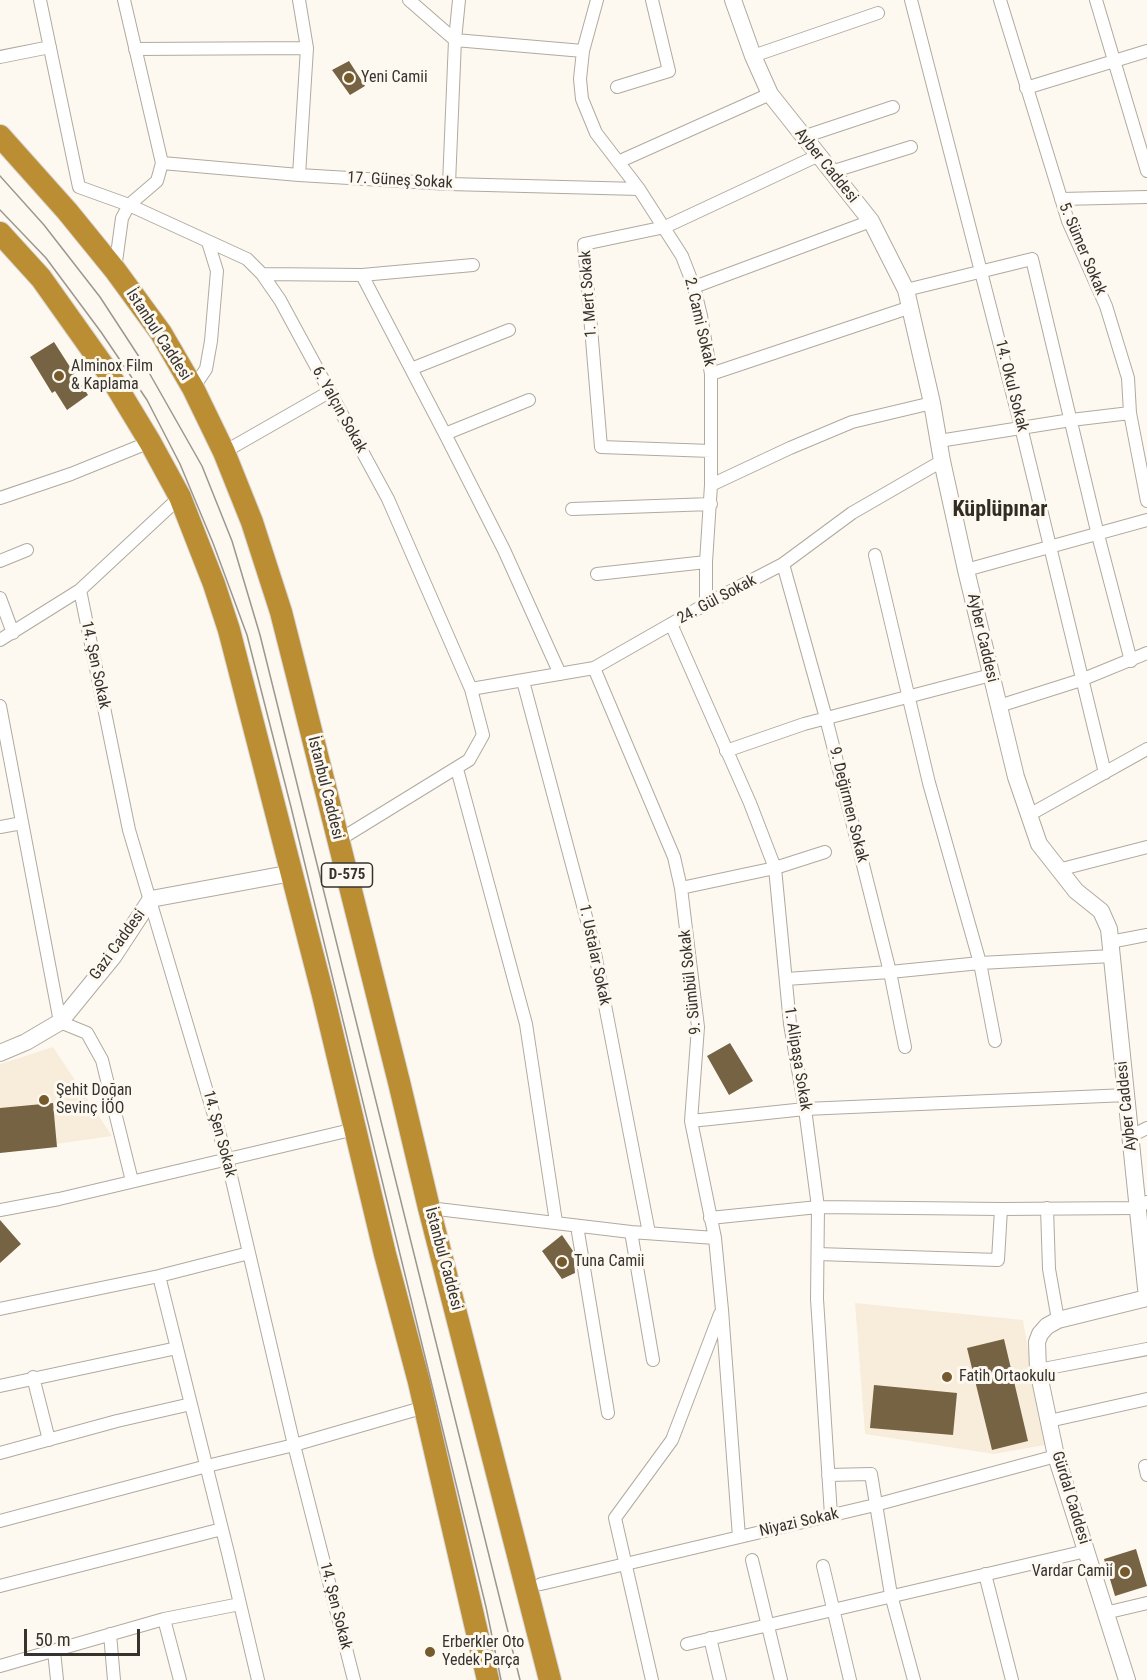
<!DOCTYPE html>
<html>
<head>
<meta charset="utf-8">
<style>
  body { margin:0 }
  #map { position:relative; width:1147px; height:1680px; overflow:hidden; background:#fef9f0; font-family:"Roboto Condensed",sans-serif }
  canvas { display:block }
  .scale { position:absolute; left:24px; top:1629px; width:116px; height:27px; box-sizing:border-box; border:3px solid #36332f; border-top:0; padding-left:8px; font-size:18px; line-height:21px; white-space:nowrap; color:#36332f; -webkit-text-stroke:4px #fef9f0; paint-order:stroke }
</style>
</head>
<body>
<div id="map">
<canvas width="1147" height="1680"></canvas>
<div class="scale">50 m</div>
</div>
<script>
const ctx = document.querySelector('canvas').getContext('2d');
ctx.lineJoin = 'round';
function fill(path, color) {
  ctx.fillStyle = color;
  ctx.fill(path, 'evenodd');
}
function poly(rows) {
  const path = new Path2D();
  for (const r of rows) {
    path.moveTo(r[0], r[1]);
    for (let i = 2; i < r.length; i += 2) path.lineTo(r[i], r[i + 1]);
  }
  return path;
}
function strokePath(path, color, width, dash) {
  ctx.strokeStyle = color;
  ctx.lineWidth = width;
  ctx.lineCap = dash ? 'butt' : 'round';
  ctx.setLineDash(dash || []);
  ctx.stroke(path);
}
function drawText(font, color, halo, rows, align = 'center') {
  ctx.font = font + ' "Roboto Condensed",sans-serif';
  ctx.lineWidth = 6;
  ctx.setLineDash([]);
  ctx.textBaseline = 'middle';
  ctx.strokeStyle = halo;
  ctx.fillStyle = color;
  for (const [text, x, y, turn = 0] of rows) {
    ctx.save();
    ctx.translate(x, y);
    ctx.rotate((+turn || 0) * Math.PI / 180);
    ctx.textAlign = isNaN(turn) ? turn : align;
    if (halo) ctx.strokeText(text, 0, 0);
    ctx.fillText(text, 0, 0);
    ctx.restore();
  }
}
const built = poly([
  [53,1047,112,1136,0,1152,0,1064],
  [855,1303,1023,1320,1045,1445,994,1454,865,1434]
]);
const building = poly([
  [349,61,365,86,350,95,332,70],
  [54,342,88,395,67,410,55,391,52,393,30,357],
  [730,1043,753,1081,729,1095,707,1056],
  [53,1103,57,1147,0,1153,0,1108],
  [0,1220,21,1244,0,1263],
  [562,1235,573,1251,575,1273,562,1279,542,1251],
  [1004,1339,1028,1441,992,1450,967,1348],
  [874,1385,957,1393,953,1435,870,1428],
  [1136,1549,1147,1586,1115,1596,1104,1559]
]);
const street = poly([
  [40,0,79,187,129,205,247,259,262,274,280,300,388,499,471,689,483,735,469,760,339,840],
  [409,0,455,40,449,184],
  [459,0,455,40,583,51],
  [597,0,583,51,580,79,582,99,596,133,639,189,682,256,694,287,701,316,711,374,711,485,706,562,706,604],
  [911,0,1021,427,1105,773],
  [1000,0,1068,221,1106,306,1128,378,1130,413,1147,501],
  [1096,0,1147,171],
  [135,49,307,48],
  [753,56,878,13],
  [0,57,50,47],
  [617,87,669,71,652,0],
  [1026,88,1147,51],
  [803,137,893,107],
  [618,162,770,94],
  [162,163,299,175,449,184,639,189],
  [831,172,911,147],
  [299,175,307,48,299,0],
  [1061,199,1147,197],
  [115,269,122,218,129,205,157,181,162,163,124,0],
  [262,274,362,275,473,265],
  [362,275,445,434,504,550,560,674],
  [694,287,871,221],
  [906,290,1032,259,1098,535,1131,661],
  [411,369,509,330],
  [711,374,911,307],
  [193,388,206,369,211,341,217,271,208,242],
  [445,434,529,400],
  [939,441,1071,420,1130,413],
  [711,451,601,447,584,244,665,227,817,156],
  [224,452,329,392],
  [711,485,790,448,852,422,932,403],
  [0,498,71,474,150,442],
  [572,509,711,504],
  [875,555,929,783,980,963,995,1041],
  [0,561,27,550],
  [783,564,826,718,890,972,905,1047],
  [966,570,1147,520],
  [597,574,706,562],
  [80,590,129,830,227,1159,294,1445,354,1680],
  [0,598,13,633],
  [671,624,750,803,775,868,790,1024,805,1109,818,1207,817,1299,831,1515],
  [0,640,80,590,180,497],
  [594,668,674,857,681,888,698,1027,691,1121,715,1238,722,1310,739,1537],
  [523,681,593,943,649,1233],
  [471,689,594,668,706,604,783,564,852,513,942,461],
  [0,706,60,1022,87,1033,102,1060,132,1181],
  [999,706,1081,680,1147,653],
  [726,751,804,724,991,675],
  [457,769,526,1024,556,1222],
  [1029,815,1147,749],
  [0,827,22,823],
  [1058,870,1147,847],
  [681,888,775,868,825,852],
  [1110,942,1147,935],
  [786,979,890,972,980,963,1112,956],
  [691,1121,805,1109,1127,1095],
  [1131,1136,1147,1128],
  [429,1208,631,1232,715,1238],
  [1047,1208,1049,1269,1058,1320],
  [0,1210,59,1199,355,1129],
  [710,1218,818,1207,1001,1209,1137,1208,1147,1202],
  [577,1226,608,1413],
  [631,1232,653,1360],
  [818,1254,998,1260,1001,1209],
  [159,1276,228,1553,258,1680],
  [0,1309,159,1276,249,1253],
  [1038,1370,1147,1349],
  [33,1377,49,1440],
  [0,1386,177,1348],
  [1049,1421,1147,1399],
  [0,1453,117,1421,191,1404],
  [1145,1466,1147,1475],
  [828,1475,871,1474,891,1595,914,1680],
  [0,1521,207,1466,294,1445,425,1407],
  [752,1560,781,1680],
  [823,1566,850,1680],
  [985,1574,1012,1680],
  [541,1584,875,1505,1056,1456],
  [0,1586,222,1529],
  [1105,1613,1147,1603],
  [164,1619,180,1680],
  [110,1634,114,1680],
  [710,1638,720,1680],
  [687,1644,1086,1551],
  [54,1651,57,1680],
  [0,1666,164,1619,240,1604],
  [652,1680,615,1518,672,1440,720,1314]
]);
const secondary = poly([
  [733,0,753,56,770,94,871,221,906,290,932,403,942,461,966,570,1016,777,1039,844,1076,891,1101,911,1109,929,1147,1298,1058,1320,1047,1326,1040,1334,1037,1342,1038,1370,1056,1456,1127,1680],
  [0,1053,26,1042,60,1022,113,957,151,899,292,873]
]);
const highway = poly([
  [0,136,67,211,115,270,161,333,193,388,224,452,252,522,281,612,297,675,399,1082,429,1208,550,1680],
  [0,233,41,278,107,371,150,442,180,497,214,584,229,630,323,995,385,1254,419,1382,488,1680]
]);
const tram = poly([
  [0,176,44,225,100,297,147,369,202,466,232,541,260,635,520,1680],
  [0,210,46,258,101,332,147,400,180,464,213,543,247,635,291,807,486,1607,501,1680]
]);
const markers = [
  [349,78,6,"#745a2c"],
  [59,376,6,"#745a2c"],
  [44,1100,6,"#745a2c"],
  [562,1262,6,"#745a2c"],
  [947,1377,6,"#745a2c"],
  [1125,1572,6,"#745a2c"],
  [430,1652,6,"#745a2c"]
];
const shields = [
  [347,875,51]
];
const shieldNames = [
  ["D-575",347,875]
];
const poiNames = [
  ["Yeni Camii",361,78],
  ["Alminox Film",71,367],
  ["& Kaplama",71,385],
  ["Şehit Doğan",56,1091],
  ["Sevinç İÖO",56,1109],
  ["Tuna Camii",574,1262],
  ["Fatih Ortaokulu",959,1377],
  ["Vardar Camii",1113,1572,"right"],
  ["Erberkler Oto",442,1643],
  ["Yedek Parça",442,1661]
];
const streetNames = [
  ["Ayber Caddesi",826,166,51],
  ["17. Güneş Sokak",400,181,3],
  ["5. Sümer Sokak",1082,249,67],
  ["1. Mert Sokak",589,294,-94],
  ["2. Cami Sokak",699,322,77],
  ["İstanbul Caddesi",158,335,57],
  ["14. Okul Sokak",1011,386,76],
  ["6. Yalçın Sokak",339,410,61],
  ["24. Gül Sokak",717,600,-28],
  ["Ayber Caddesi",982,638,77],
  ["14. Şen Sokak",95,665,78],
  ["İstanbul Caddesi",325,788,76],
  ["9. Değirmen Sokak",848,805,76],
  ["Gazi Caddesi",118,945,-54],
  ["1. Ustalar Sokak",594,955,78],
  ["9. Sümbül Sokak",691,982,-96],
  ["1. Alipaşa Sokak",797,1059,81],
  ["Ayber Caddesi",1127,1106,-96],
  ["14. Şen Sokak",219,1134,75],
  ["İstanbul Caddesi",443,1259,75],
  ["Gürdal Caddesi",1070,1498,73],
  ["Niyazi Sokak",799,1523,-13],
  ["14. Şen Sokak",335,1606,76]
];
const districtNames = [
  ["Küplüpınar",1000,510]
];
fill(built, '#f8eddb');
fill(building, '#756344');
strokePath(street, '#b0aa9f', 14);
strokePath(secondary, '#b0aa9f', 18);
strokePath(highway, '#d7d6d5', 24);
strokePath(street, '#fff', 12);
strokePath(secondary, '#fff', 16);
strokePath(highway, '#bc8e33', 22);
strokePath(tram, '#9b9790', 1.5);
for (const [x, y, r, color] of markers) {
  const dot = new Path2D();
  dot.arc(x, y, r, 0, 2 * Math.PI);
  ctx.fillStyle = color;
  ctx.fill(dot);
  strokePath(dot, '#fef9f0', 2);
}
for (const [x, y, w] of shields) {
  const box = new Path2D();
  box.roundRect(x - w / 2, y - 12, w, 24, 4.5);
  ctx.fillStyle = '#fef9f0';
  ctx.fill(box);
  strokePath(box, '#36332f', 1.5);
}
drawText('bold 15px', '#36332f', null, shieldNames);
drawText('16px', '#36332f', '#fef9f0', poiNames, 'left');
drawText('16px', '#36332f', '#fef9f0', streetNames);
drawText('bold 22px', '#312c24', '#fef9f0', districtNames);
</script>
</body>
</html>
